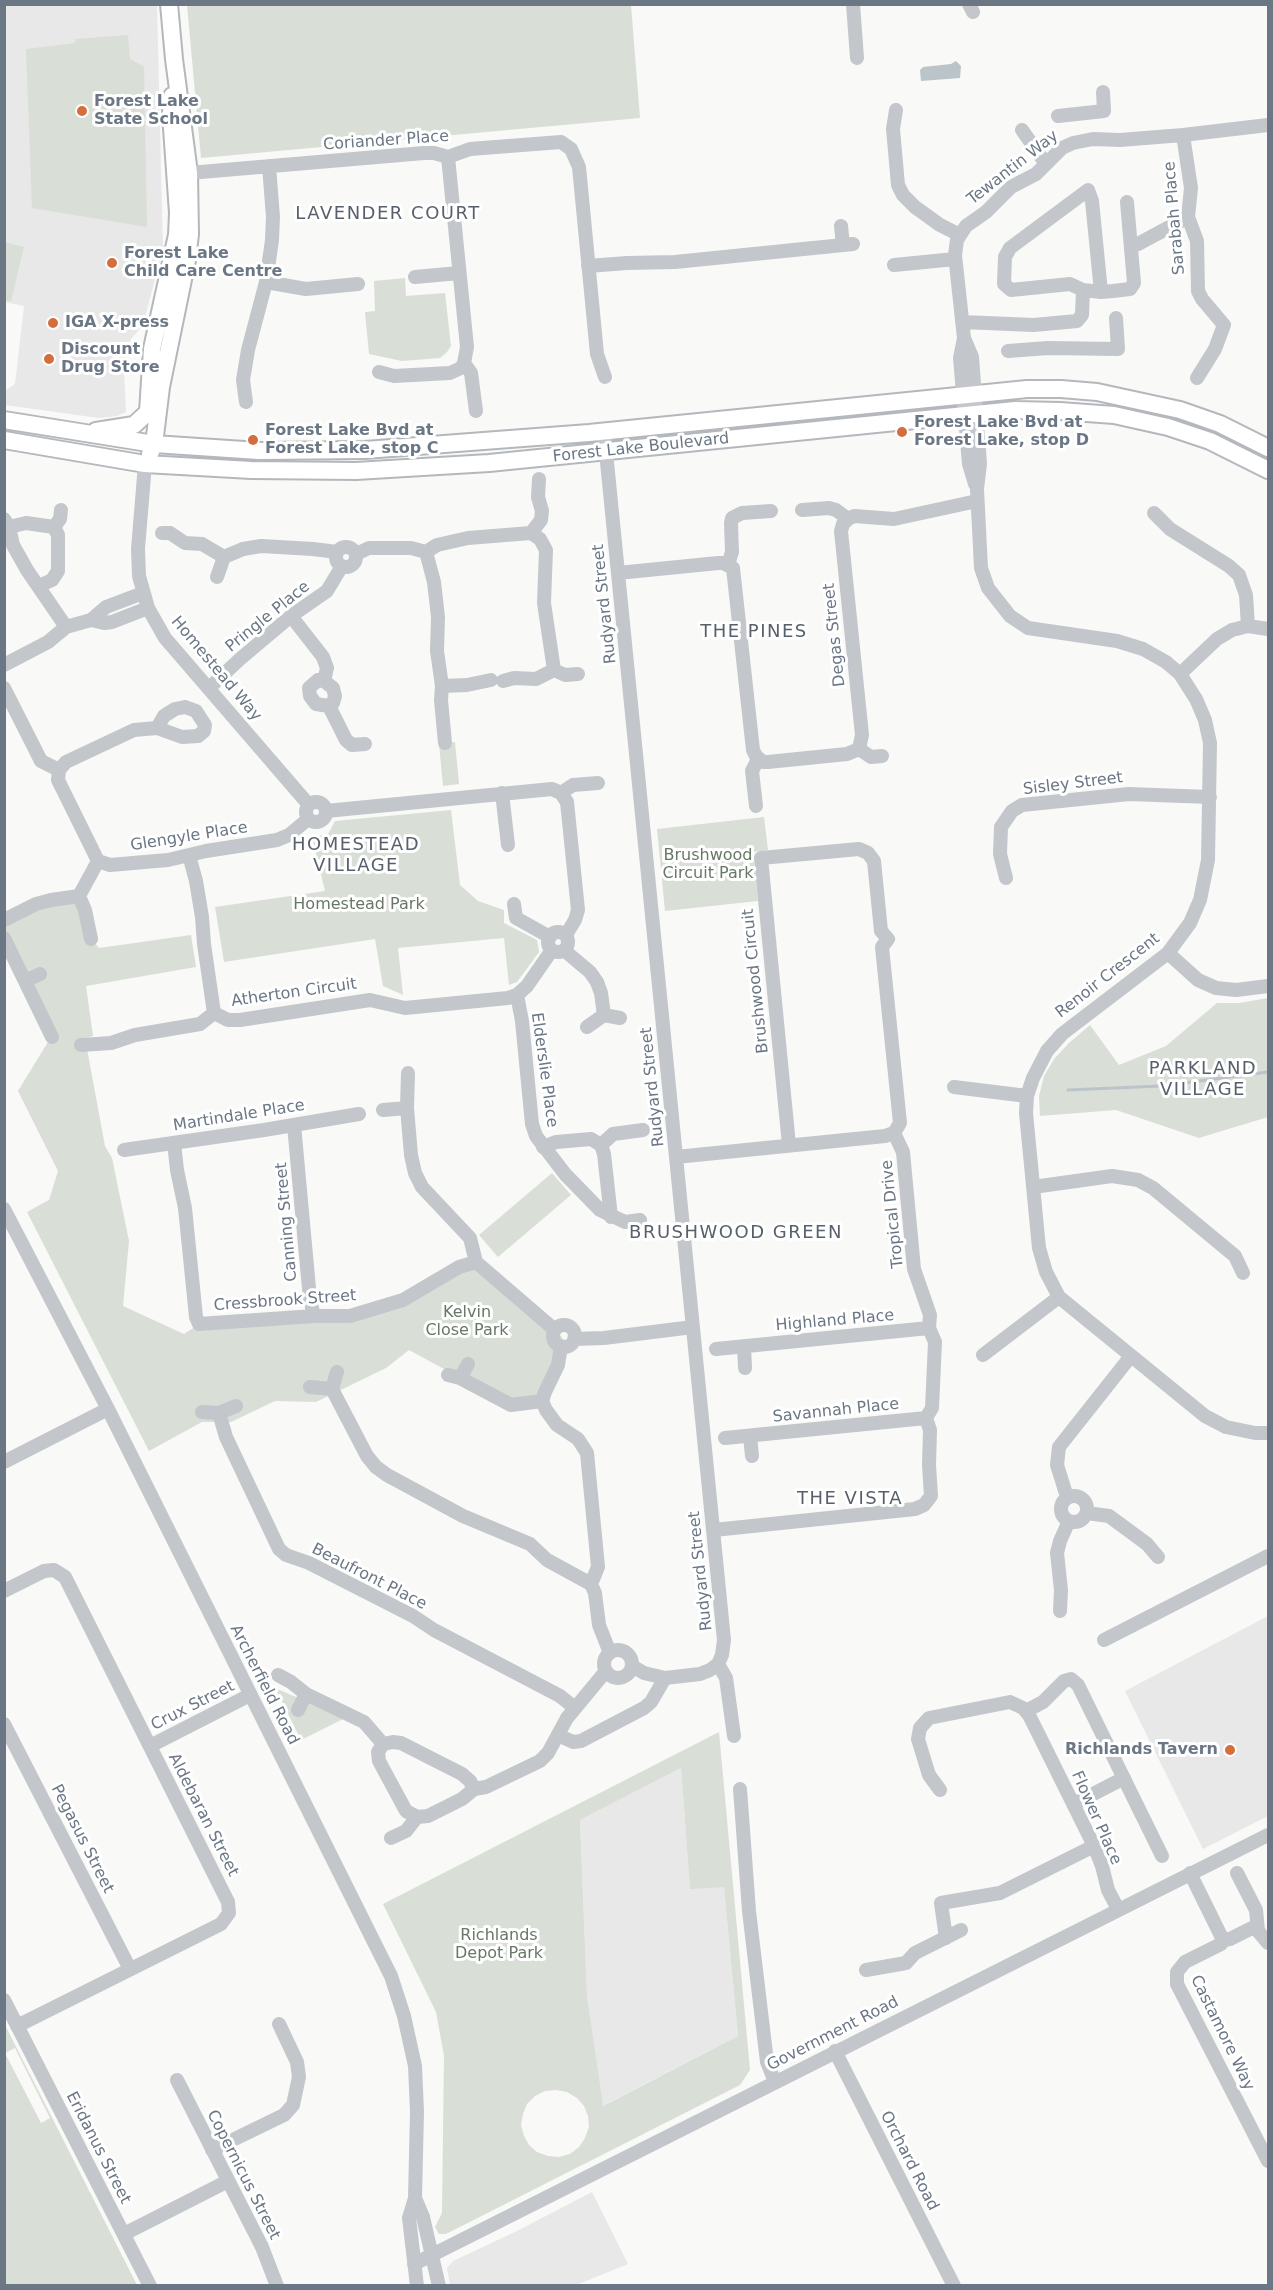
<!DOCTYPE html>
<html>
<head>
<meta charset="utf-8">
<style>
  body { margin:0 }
  #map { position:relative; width:1273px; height:2290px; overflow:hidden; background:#f9f9f7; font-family:"DejaVu Sans",sans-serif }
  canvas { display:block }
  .frame { position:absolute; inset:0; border:6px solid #6b7785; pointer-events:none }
</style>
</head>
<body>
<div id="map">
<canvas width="1273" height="2290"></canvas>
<div class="frame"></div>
</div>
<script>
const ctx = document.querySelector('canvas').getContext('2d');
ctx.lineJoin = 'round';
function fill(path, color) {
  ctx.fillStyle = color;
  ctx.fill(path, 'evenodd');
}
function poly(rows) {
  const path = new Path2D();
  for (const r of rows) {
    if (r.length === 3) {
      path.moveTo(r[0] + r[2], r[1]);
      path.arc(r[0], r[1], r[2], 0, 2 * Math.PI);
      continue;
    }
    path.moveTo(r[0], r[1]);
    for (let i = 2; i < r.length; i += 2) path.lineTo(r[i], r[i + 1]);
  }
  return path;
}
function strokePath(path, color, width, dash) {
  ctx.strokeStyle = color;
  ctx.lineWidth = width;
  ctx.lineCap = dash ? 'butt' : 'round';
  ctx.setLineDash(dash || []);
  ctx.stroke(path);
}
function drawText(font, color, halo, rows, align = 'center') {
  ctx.font = font + ' "DejaVu Sans",sans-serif';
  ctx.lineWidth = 6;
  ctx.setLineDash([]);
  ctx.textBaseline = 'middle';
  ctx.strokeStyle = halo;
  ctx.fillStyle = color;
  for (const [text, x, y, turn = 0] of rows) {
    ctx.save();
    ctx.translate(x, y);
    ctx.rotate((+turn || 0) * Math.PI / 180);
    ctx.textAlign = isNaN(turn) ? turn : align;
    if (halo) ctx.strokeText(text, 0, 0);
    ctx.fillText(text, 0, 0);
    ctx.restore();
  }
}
const built = poly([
  [5,5,157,5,163,249,143,325,131,339,124,371,126,412,117,416,99,418,5,405,5,391,15,384,24,306,5,302],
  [1268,1616,1268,1816,1203,1849,1125,1691],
  [681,1768,690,1888,724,1886,738,2036,602,2106,587,1996,580,1820],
  [592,2192,628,2264,576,2285,450,2285,447,2268,453,2261,517,2231]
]);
const green = poly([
  [187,5,631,5,640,118,201,158],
  [128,35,130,59,144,67,147,227,32,208,26,49,75,43,75,39],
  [5,242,24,247,11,301,5,300],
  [405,278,406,296,445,293,451,346,447,352,440,358,402,361,369,354,365,312,375,311,374,281],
  [455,742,459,784,443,786,439,744],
  [451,810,460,885,478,901,504,910,504,923,537,940,539,952,517,982,509,985,504,938,398,948,403,995,383,986,375,939,224,962,215,907,325,891,312,837,328,834,335,821],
  [764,817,768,850,753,852,758,901,665,911,657,829],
  [79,896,91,939,99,948,191,935,196,967,86,986,93,1036,85,1038,105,1146,112,1158,129,1241,123,1306,184,1334,199,1324,350,1316,476,1262,562,1337,561,1346,545,1392,517,1406,448,1375,444,1369,409,1350,386,1368,316,1402,275,1401,231,1422,202,1422,149,1451,27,1212,49,1200,58,1171,18,1091,51,1037,5,938,5,920],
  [1268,998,1268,1117,1199,1138,1116,1110,1040,1116,1039,1096,1044,1076,1054,1059,1069,1043,1090,1025,1119,1065,1166,1046,1217,1003,1239,1003],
  [552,1173,571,1195,498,1257,479,1235],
  [275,1688,345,1718,301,1740],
  [719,1732,750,2070,740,2085,446,2234,439,2234,435,2227,442,2213,444,2056,436,2012,383,1904],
  [681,1768,690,1889,724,1887,738,2036,603,2106,587,1996,580,1820],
  [556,2090,567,2092,577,2098,584,2106,588,2116,589,2127,585,2138,579,2147,570,2154,559,2157,548,2156,537,2152,529,2145,524,2136,521,2125,523,2114,527,2104,535,2096,545,2091],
  [4,2025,5,2025,137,2285,5,2285],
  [15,2048,50,2118,41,2123,5,2053]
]);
const water = poly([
  [956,61,961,66,960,78,921,81,920,70,923,67,951,64]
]);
const stream = poly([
  [1068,1090,1161,1086,1268,1072]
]);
const minor = poly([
  [853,4,857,58],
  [969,4,973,12],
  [896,110,893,129,898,185,903,195,915,207,940,225,960,235],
  [1058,116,1104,111,1103,92],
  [1268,125,1183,135,1120,140,1093,139,1073,143,1062,148,1036,174,1011,187,986,212,966,226,957,240,955,255,964,338,972,357,980,464,977,489,981,568,988,588,1010,616,1028,628,1117,641,1143,649,1166,662,1180,674,1196,699,1205,720,1210,743,1208,860,1200,900,1190,923,1168,953,1062,1034,1047,1051,1033,1078,1027,1096,1026,1113,1039,1248,1046,1272,1059,1297,1205,1416,1226,1427,1255,1433,1268,1433],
  [1022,130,1046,164],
  [1183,135,1191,188,1188,217,1197,241,1198,291,1202,299,1224,325,1215,349,1197,378],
  [189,173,424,153,434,153,448,157,470,149,561,142,571,149,579,167,597,354,605,377],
  [841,226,843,245],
  [1138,244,1188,217],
  [894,265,955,259],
  [588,266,627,263,675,262,853,244],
  [415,277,459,273],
  [266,282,306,289,358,284],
  [1101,292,1092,201,1088,190,1010,248,1005,257,1004,284,1011,290,1070,284,1083,290,1101,292,1113,291,1130,289,1134,283,1127,202],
  [962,322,1034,325,1077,321,1082,315,1083,290],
  [964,338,960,358,969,464,975,484],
  [1008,351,1048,348,1118,349,1116,318],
  [464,363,471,373,476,411],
  [379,372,394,376,450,373,461,368,464,363,467,347,448,157],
  [246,402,243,380,248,350,266,282,272,240,273,217,269,166],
  [604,432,724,1640,722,1655,718,1664,726,1678,734,1736],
  [145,464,138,549,139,576,148,608,165,638,309,805],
  [802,510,829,508,836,510,848,519],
  [1154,513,1170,529,1229,566,1239,575,1246,595,1248,626],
  [4,519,9,527,13,545,27,570,66,627],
  [9,527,26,523,54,527,58,535,58,571,52,580,39,586],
  [54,527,60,519,61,510],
  [162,533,170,533,185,543,202,544,224,557,217,577],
  [531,533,541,520,542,511,538,497,539,479],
  [346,557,10],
  [426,552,434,582,438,617,437,651,442,686,441,700,445,743],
  [356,554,369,548,411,548,426,552,437,545,468,538,531,533,540,539,546,550,544,603,554,670],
  [224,557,243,549,261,546,313,549,337,552],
  [728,565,732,552,731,523,732,518,742,513,771,511],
  [618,573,718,563,723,563,733,568,753,750,756,756,763,762,768,762,847,754,859,749,862,735,841,531,843,524,848,519,854,516,894,519,977,501],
  [291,616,323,657,327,668,324,681],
  [91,620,104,623,112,622,148,608],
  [4,665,48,642,66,627,91,620,106,607,143,593],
  [1180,674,1217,639,1232,630,1248,626,1268,629],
  [318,680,324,681,333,688,335,696,333,703,329,706,316,704,310,696,309,688,318,680],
  [503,681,514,678,536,679,554,670,565,675,578,674],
  [442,686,467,685,491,680],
  [4,688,41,761,59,770],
  [209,688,240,659,291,616,327,591,342,566],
  [329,706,346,740,352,745,365,744],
  [185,707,196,711,205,725,204,731,198,736,182,737,157,728,164,716,175,709,185,707],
  [157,728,134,730,66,762,59,770,58,780,98,861,110,865,168,860,206,851,277,840,289,835,308,819],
  [859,749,871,757,882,756],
  [502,793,508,845],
  [561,793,573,785,598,783],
  [316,812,10],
  [756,806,752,771,758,759],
  [326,811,552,789,561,793,567,802,578,910,575,920,566,935],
  [189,855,196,881,202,917,204,944,214,1013,228,1020,240,1020,370,1000,405,1008,508,998,517,995,527,986,552,950],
  [1006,878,1000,854,1001,827,1012,811,1022,805,1129,794,1210,797],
  [79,896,98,861],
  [514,904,516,918,550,937],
  [4,920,36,904,51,900,79,896,85,910,91,939],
  [558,942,10],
  [4,938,52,1037],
  [565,951,590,972,597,982,601,993,604,1015],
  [1168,953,1198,980,1216,988,1236,990,1268,986],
  [25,981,40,974],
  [517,995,522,1021,532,1124,536,1136,565,1174,600,1210,625,1222,640,1220],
  [587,1027,604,1015,620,1018],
  [81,1045,111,1043,135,1035,200,1024,214,1013],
  [408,1073,407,1108,411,1155,415,1173,422,1187,470,1238,476,1262],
  [954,1087,1027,1096],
  [383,1110,407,1108],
  [294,1125,310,1299,314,1316],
  [174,1143,177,1170,185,1208,196,1317,199,1324,314,1316,350,1316,403,1300,459,1267,476,1262],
  [601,1145,613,1134,643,1130],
  [543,1147,556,1142,591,1139,601,1145,604,1154,611,1217],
  [124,1150,264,1130,359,1114],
  [676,1157,885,1136,894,1133,900,1123,882,947,888,939,881,931,874,861,868,853,859,849,761,858,789,1145],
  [1033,1187,1112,1176,1138,1180,1153,1188,1235,1256,1243,1273],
  [4,1209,108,1409,391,1976,404,2016,415,2066,417,2112,415,2198,409,2218,417,2286],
  [476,1262,555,1330],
  [564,1336,11],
  [574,1339,604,1338,693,1327],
  [561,1346,558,1365,545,1392,542,1401,546,1410,557,1425,578,1439,587,1453,598,1567,591,1584],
  [744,1346,745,1368],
  [716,1349,929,1328],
  [983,1355,1059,1297],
  [448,1375,460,1378,511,1405,542,1401],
  [460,1378,468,1364],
  [310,1387,332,1389,337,1372],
  [332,1389,367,1456,376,1467,387,1475,463,1516,530,1544,547,1560,591,1584,595,1593,599,1625,610,1653],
  [202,1412,219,1413,236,1406],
  [219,1413,226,1437,279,1549,286,1555,309,1563,413,1616,434,1630,560,1696,575,1708],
  [750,1436,752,1456],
  [725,1438,926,1418],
  [4,1462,108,1409],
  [1074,1509,13],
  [1067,1497,1057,1465,1059,1447,1131,1356],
  [1087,1513,1109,1516,1147,1544,1158,1557],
  [714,1530,915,1509,924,1505,931,1496,929,1465,930,1430,926,1418,932,1408,935,1342,929,1328,930,1315,914,1269,903,1152,894,1133],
  [4,1591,44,1571,54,1570,65,1577,228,1902,229,1913,221,1924,17,2026],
  [1060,1611,1061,1590,1057,1553,1060,1541,1069,1521],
  [1104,1640,1268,1556],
  [618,1664,14],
  [632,1666,644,1673,665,1678,700,1674,710,1670,718,1664],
  [278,1675,291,1682,306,1694,364,1722,383,1744],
  [298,1710,306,1694],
  [1026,1711,1043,1702,1064,1681,1071,1679,1078,1685,1162,1856],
  [4,1724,130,1969],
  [558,1735,573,1742,581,1741,644,1708,651,1702,665,1678],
  [150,1746,250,1695],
  [474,1789,470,1781,462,1774,401,1743,393,1742,383,1744,378,1752,379,1761,406,1811,417,1817,428,1816,462,1799,474,1789,486,1787,540,1761,548,1753,567,1718,606,1671],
  [740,1789,749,1911,767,2062,775,2082],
  [940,1790,929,1775,918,1739,920,1728,929,1718,1010,1702,1023,1708,1029,1715,1094,1846,1102,1866,1108,1890,1118,1909],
  [1074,1804,1124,1778],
  [391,1838,406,1831,417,1817],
  [1190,1873,1223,1940,1221,1944,1185,1962,1177,1972,1177,1984,1268,2161],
  [1237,1873,1256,1910,1258,1931,1268,1943],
  [946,1938,941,1903,1000,1893,1094,1846],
  [1223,1940,1230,1939,1256,1926],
  [866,1970,906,1963,915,1953,961,1930],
  [4,2000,150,2286],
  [835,2051,954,2286],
  [177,2080,262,2247,277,2286],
  [212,2150,284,2115,293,2105,299,2077,297,2062,279,2024],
  [415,2198,423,2217,439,2286],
  [124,2234,228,2181],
  [414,2264,1268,1835]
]);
const major = poly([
  [148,412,152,349,177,235,178,213,171,114,172,96],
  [4,420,154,444,259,451,365,450,589,433,1027,389,1061,389,1097,392,1180,410,1220,424,1268,448],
  [96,431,134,425,147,413],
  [4,440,145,464,251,470,356,471,489,463,1015,410,1060,411,1114,415,1168,427,1210,441,1268,470],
  [150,454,154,444,161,387,187,260,190,234,189,173,174,59,169,4]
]);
const markers = [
  [82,111,6,"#d46e3d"],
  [112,263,6,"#d46e3d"],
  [53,323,6,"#d46e3d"],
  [49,359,6,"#d46e3d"],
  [902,432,6,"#d46e3d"],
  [253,440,6,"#d46e3d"],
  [1230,1750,6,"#d46e3d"]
];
const poiNames = [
  ["Forest Lake",94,102],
  ["State School",94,120],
  ["Forest Lake",124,254],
  ["Child Care Centre",124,272],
  ["IGA X-press",65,323],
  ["Discount",61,350],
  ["Drug Store",61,368],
  ["Forest Lake Bvd at",914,423],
  ["Forest Lake, stop D",914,441],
  ["Forest Lake Bvd at",265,431],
  ["Forest Lake, stop C",265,449],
  ["Richlands Tavern",1218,1750,"right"]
];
const streetNames = [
  ["Coriander Place",386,141,-4],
  ["Tewantin Way",1013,168,-38],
  ["Sarabah Place",1175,218,-95],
  ["Forest Lake Boulevard",641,448,-6],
  ["Rudyard Street",605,604,-96],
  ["Pringle Place",268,617,-39],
  ["Degas Street",835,635,-96],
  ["Homestead Way",216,669,50],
  ["Sisley Street",1073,784,-7],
  ["Glengyle Place",189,837,-9],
  ["Renoir Crescent",1108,976,-38],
  ["Brushwood Circuit",756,981,-96],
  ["Atherton Circuit",294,993,-8],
  ["Elderslie Place",544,1070,82],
  ["Rudyard Street",653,1087,-96],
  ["Martindale Place",239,1116,-9],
  ["Tropical Drive",893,1214,-96],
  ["Canning Street",287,1222,-95],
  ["Cressbrook Street",285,1301,-4],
  ["Highland Place",835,1321,-5],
  ["Savannah Place",836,1411,-6],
  ["Rudyard Street",701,1571,-96],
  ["Beaufront Place",369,1577,27],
  ["Archerfield Road",264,1685,63],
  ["Crux Street",193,1706,-27],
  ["Aldebaran Street",203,1815,63],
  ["Flower Place",1096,1818,66],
  ["Pegasus Street",82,1839,63],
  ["Castamore Way",1222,2033,64],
  ["Government Road",833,2034,-27],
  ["Eridanus Street",98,2148,63],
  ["Orchard Road",909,2161,63],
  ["Copernicus Street",243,2175,63]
];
const parkNames = [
  ["Brushwood",708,856],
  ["Circuit Park",708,874],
  ["Homestead Park",359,905],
  ["Kelvin",467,1313],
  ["Close Park",467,1331],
  ["Richlands",499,1936],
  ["Depot Park",499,1954]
];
const neighbourhoodNames = [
  ["LAVENDER COURT",388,214],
  ["THE PINES",754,632],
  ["HOMESTEAD",356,845],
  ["VILLAGE",356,866],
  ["PARKLAND",1203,1069],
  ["VILLAGE",1203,1090],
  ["BRUSHWOOD GREEN",736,1233],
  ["THE VISTA",850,1499]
];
fill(built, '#e7e8e7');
fill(green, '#d9ded7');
fill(water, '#bbc4c9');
strokePath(stream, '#bbc4c9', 3);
strokePath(major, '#b4b8bc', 20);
strokePath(minor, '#c3c6ca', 14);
strokePath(major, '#fff', 16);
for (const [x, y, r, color] of markers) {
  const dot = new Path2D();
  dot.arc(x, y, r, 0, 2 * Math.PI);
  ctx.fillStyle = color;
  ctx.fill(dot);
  strokePath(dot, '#fff', 2);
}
drawText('bold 16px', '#6b7785', '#fff', poiNames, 'left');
drawText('16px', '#6b7785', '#fff', streetNames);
drawText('16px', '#677866', '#fff', parkNames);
ctx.letterSpacing = '1.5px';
drawText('18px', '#58616b', '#fff', neighbourhoodNames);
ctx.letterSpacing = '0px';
</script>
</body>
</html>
